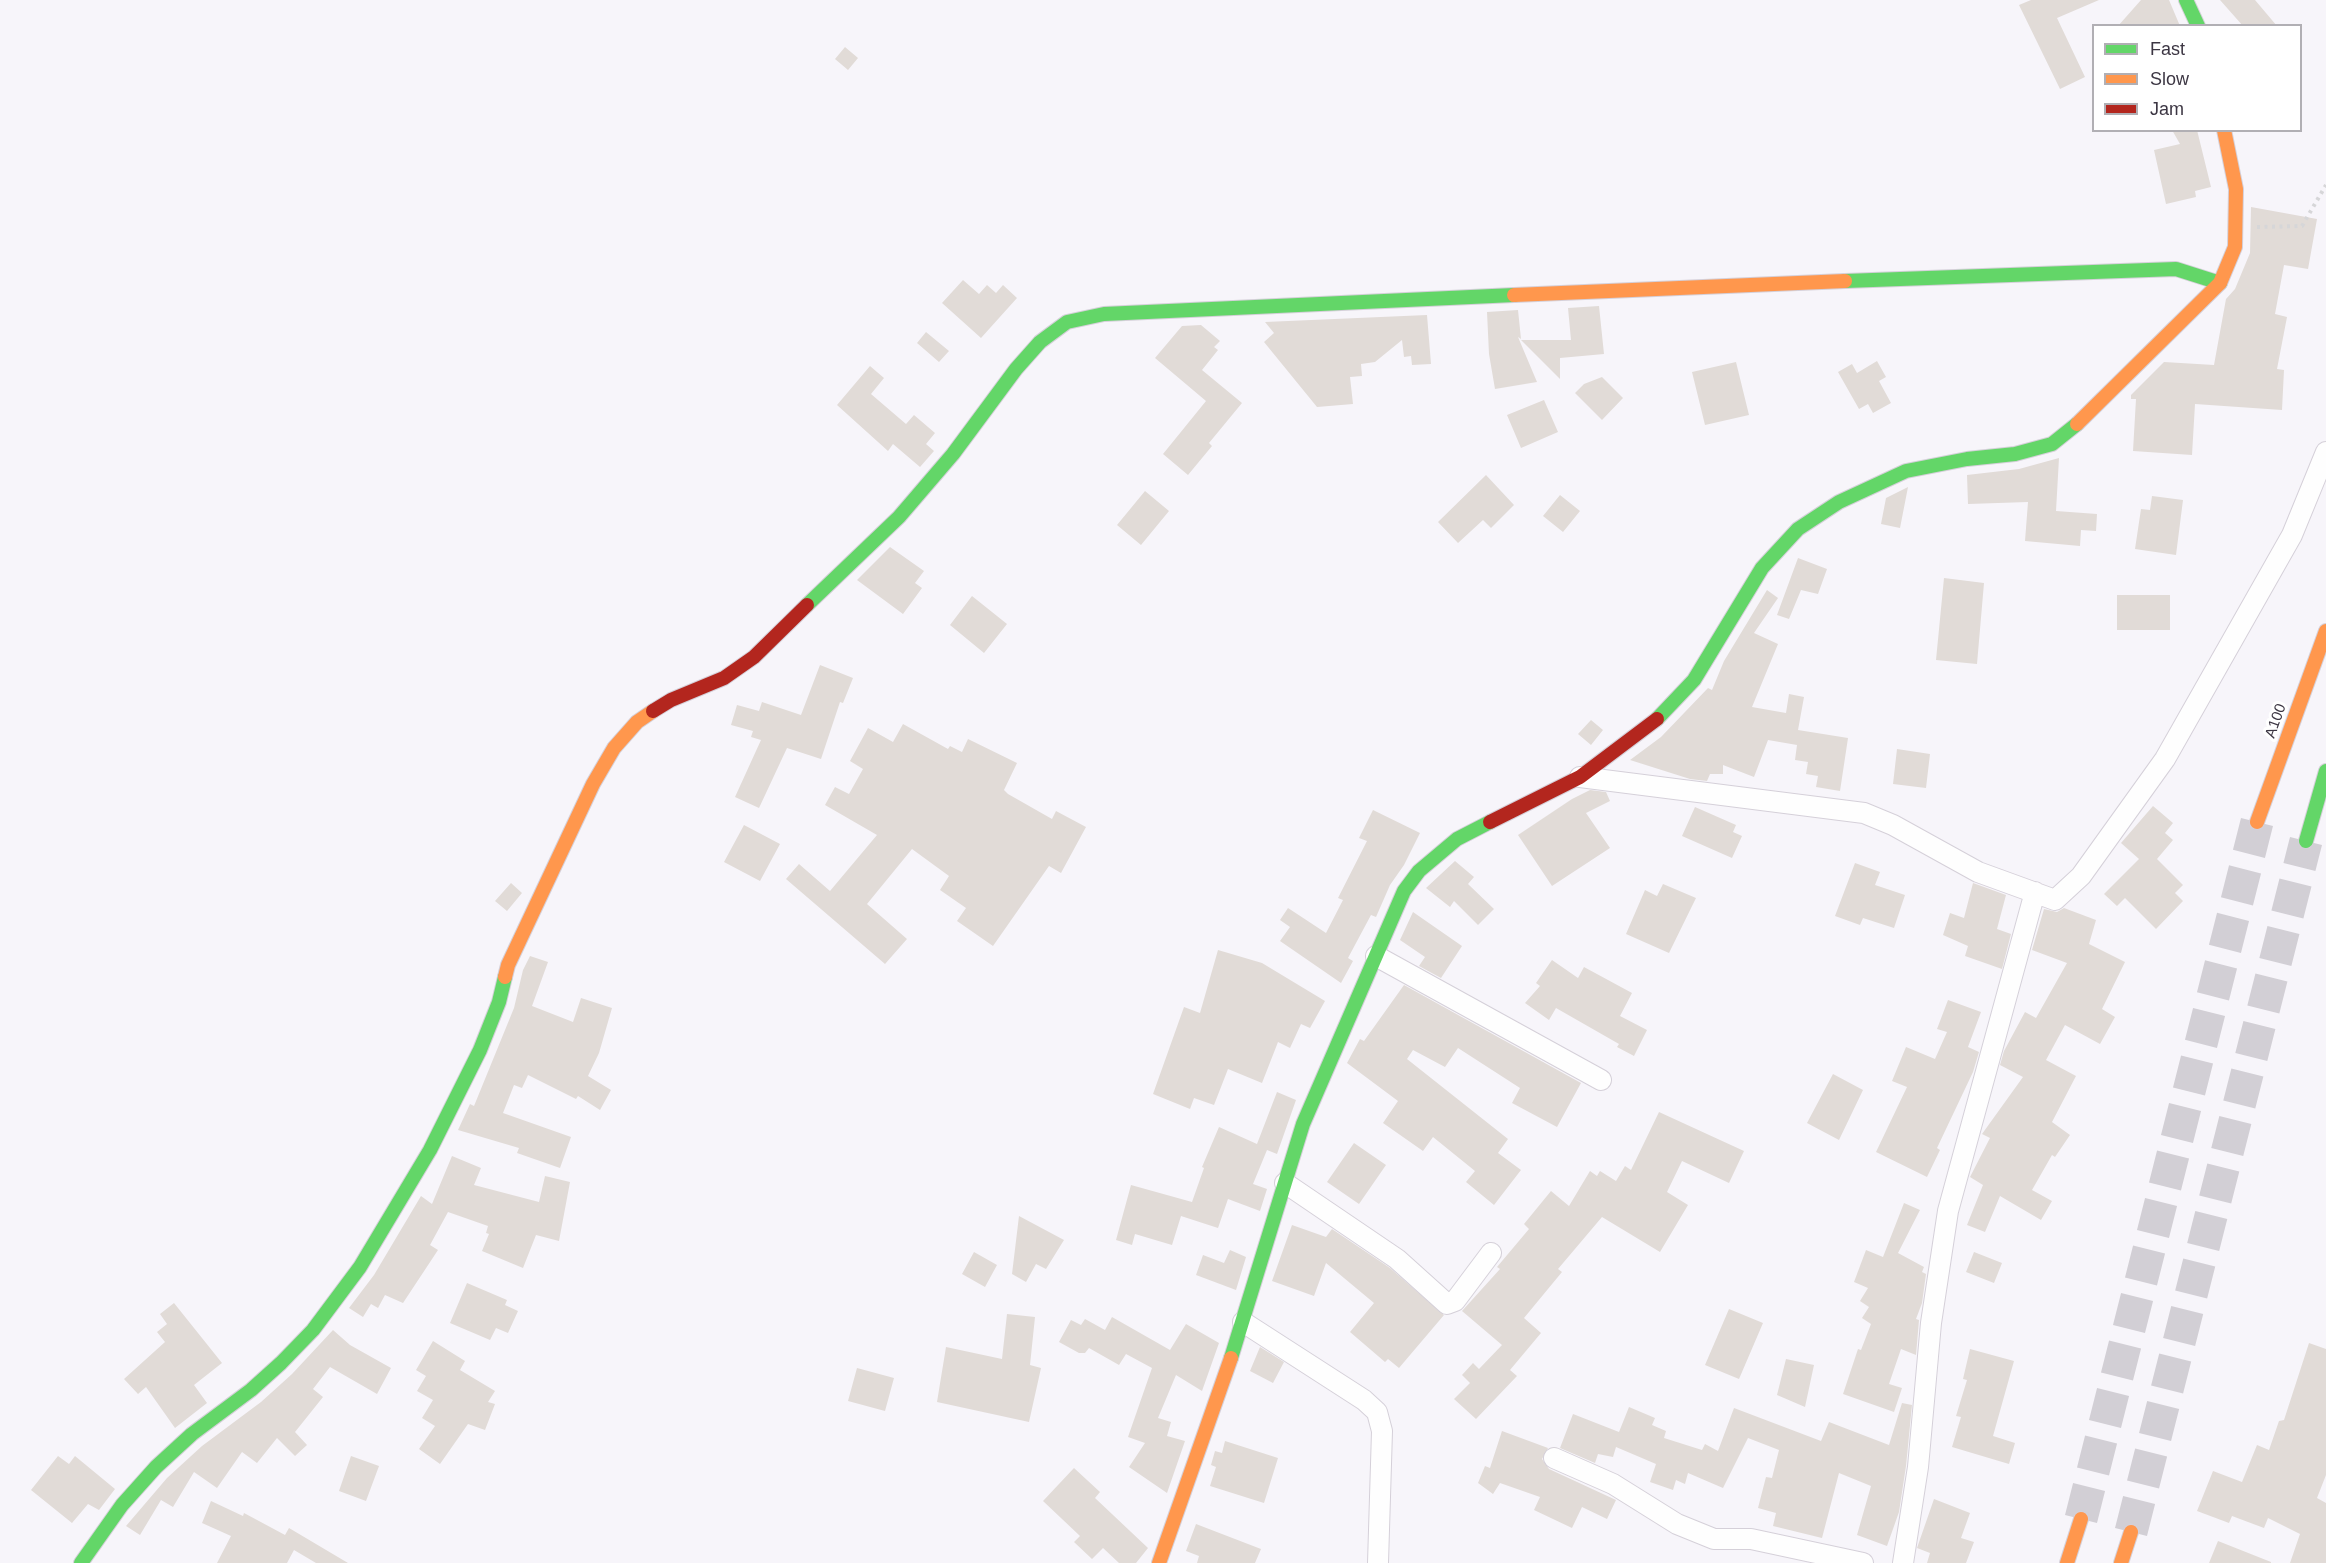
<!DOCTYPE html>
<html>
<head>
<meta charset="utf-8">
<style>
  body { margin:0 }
  #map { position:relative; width:2326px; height:1563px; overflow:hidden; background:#f7f5fa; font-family:Arial,sans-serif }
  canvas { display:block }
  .legend { position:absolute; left:2092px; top:24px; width:210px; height:108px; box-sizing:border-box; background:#fff; border:2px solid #b1afb4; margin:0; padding:8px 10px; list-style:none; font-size:18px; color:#3c3643 }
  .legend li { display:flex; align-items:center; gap:12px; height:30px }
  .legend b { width:30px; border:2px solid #b1afb4 }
</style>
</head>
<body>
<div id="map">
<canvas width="2326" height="1563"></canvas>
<ul class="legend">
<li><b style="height:8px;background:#63d668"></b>Fast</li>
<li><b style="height:8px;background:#ff974d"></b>Slow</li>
<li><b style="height:8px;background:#b3261e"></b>Jam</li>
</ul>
</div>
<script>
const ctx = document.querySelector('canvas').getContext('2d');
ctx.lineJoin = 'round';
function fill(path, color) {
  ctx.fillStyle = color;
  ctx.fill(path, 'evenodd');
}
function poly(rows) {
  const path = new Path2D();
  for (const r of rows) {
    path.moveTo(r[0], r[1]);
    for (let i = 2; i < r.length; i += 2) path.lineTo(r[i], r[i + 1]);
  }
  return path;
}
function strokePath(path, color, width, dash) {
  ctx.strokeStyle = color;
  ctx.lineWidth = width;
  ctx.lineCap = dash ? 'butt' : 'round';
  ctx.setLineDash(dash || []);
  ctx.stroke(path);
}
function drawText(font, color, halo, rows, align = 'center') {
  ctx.font = font + ' Arial,sans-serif';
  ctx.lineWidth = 6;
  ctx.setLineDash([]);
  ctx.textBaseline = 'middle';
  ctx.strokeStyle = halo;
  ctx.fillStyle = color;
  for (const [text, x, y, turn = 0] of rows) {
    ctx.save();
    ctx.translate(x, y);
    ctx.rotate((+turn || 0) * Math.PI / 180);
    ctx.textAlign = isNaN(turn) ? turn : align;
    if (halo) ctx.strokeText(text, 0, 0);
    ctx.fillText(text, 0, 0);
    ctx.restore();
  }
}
const building = poly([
  [2031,0,2099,0,2057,18,2085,77,2060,89,2019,5],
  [2141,0,2169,0,2180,26,2118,26],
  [2220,0,2255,0,2277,26,2243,26],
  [845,47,858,58,848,70,835,59],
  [2172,130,2197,130,2211,187,2195,191,2196,197,2166,204,2154,150,2180,144],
  [2251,207,2317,219,2308,269,2284,265,2275,314,2287,317,2277,369,2284,370,2282,410,2195,404,2192,455,2133,451,2136,399,2131,399,2131,395,2164,362,2214,365,2226,299,2235,289,2250,253],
  [963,280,979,294,987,285,996,293,1003,285,1017,298,981,338,942,303],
  [1599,306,1604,354,1560,358,1560,379,1521,340,1571,340,1568,308],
  [1518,310,1521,339,1518,337,1537,382,1495,389,1489,354,1487,312],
  [1427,315,1431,364,1412,365,1411,356,1404,357,1402,340,1375,362,1361,364,1362,376,1350,377,1353,404,1317,407,1264,342,1274,333,1265,322],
  [1201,325,1220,341,1214,347,1218,350,1202,370,1242,403,1209,443,1212,446,1188,475,1163,454,1206,401,1155,358,1182,326],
  [926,332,949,351,939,362,917,343],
  [1877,361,1886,377,1879,381,1891,403,1873,413,1868,404,1859,409,1838,372,1852,364,1857,373],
  [1736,362,1749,415,1705,425,1692,372],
  [870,366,884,378,871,394,906,424,914,415,935,433,926,444,934,451,920,467,893,444,888,451,837,405],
  [1602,377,1623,398,1602,420,1575,393,1584,384],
  [1544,400,1558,432,1521,448,1507,415],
  [2059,458,2056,511,2097,514,2096,531,2081,530,2080,546,2025,541,2028,502,1968,504,1967,475,2019,469],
  [1486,475,1514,505,1491,528,1483,520,1458,543,1438,522],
  [1908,487,1900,528,1881,524,1886,498],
  [1145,491,1169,511,1141,545,1117,525],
  [1560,495,1580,511,1563,532,1543,516],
  [2152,496,2183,500,2176,555,2135,549,2141,509,2150,510],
  [890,547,924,571,915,583,922,588,903,614,857,580],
  [1798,558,1827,569,1818,594,1801,590,1789,619,1777,615],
  [1944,578,1984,583,1977,664,1936,660],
  [1767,590,1778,598,1754,633,1778,644,1752,707,1786,713,1789,694,1804,697,1798,730,1848,738,1840,791,1816,787,1818,776,1806,774,1808,762,1795,760,1797,745,1768,740,1754,777,1723,765,1723,774,1710,774,1707,781,1690,779,1630,760,1661,737,1708,688,1712,690,1724,661],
  [2117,595,2170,595,2170,630,2117,630],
  [972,596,1007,624,984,653,950,625],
  [820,665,853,678,843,703,840,702,821,759,787,748,759,808,735,797,761,740,751,737,753,731,731,725,737,705,759,711,762,702,801,715],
  [1591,720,1603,730,1591,745,1578,734],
  [903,724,948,749,950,746,962,752,968,739,1017,763,1004,790,1008,794,1052,819,1056,811,1086,827,1061,873,1049,866,993,946,957,921,966,908,940,890,949,876,912,849,867,904,907,939,885,964,786,879,799,864,830,891,877,835,825,805,835,787,849,794,863,769,850,761,868,728,893,742],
  [1897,749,1930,754,1926,788,1893,784],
  [1590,790,1606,792,1610,801,1586,813,1610,848,1552,886,1518,835,1572,799],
  [2153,806,2173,823,2165,833,2173,840,2157,859,2183,885,2175,893,2183,901,2156,929,2125,898,2117,906,2104,894,2139,859,2121,843],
  [1695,807,1736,825,1733,832,1742,836,1732,858,1682,836],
  [1373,810,1420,833,1404,865,1390,885,1376,917,1371,915,1348,958,1353,961,1341,983,1280,941,1290,927,1280,920,1288,908,1326,933,1343,900,1338,898,1367,841,1359,838],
  [744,825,780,844,760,881,724,862],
  [1455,861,1474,877,1468,884,1494,909,1478,925,1454,901,1450,907,1426,888],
  [1855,863,1880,872,1875,885,1905,895,1894,928,1863,918,1860,925,1835,916],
  [511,883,522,893,507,911,495,901],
  [1973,883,2006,895,1997,929,2011,934,2002,969,1965,956,1968,946,1943,935,1950,913,1964,918],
  [1663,884,1696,898,1669,953,1626,934,1645,890,1657,896],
  [2064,908,2096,920,2089,944,2125,962,2102,1009,2115,1017,2100,1044,2065,1025,2046,1060,2076,1076,2052,1122,2070,1135,2055,1157,2052,1155,2032,1190,2052,1201,2041,1220,2000,1196,1985,1232,1967,1225,1983,1185,1970,1177,1990,1138,1982,1134,2023,1077,2000,1065,2004,1051,2025,1012,2036,1018,2067,963,2032,950,2044,909,2057,912],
  [1413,912,1462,946,1441,978,1419,966,1425,957,1400,940],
  [1218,950,1262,963,1325,1001,1310,1028,1301,1024,1290,1048,1278,1042,1262,1083,1228,1069,1214,1105,1194,1098,1190,1109,1153,1094,1184,1007,1200,1013],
  [530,956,548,962,532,1006,573,1022,581,998,612,1008,599,1053,588,1076,611,1090,600,1110,578,1096,576,1099,528,1075,522,1088,514,1085,503,1113,571,1137,560,1168,517,1153,519,1148,458,1130,470,1104,474,1106,514,1008,523,970],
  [1552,960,1578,978,1584,967,1632,993,1620,1016,1647,1030,1634,1056,1617,1047,1619,1044,1556,1008,1549,1020,1525,1003,1540,986,1536,983],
  [1404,985,1581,1083,1557,1127,1512,1103,1520,1088,1458,1048,1445,1067,1413,1050,1407,1059,1508,1139,1498,1153,1521,1170,1494,1205,1466,1182,1475,1171,1433,1137,1423,1151,1383,1123,1398,1101,1347,1063,1360,1039,1364,1041],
  [1948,1000,1981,1012,1968,1047,1979,1052,1973,1072,1937,1148,1940,1150,1927,1177,1876,1152,1907,1087,1892,1081,1906,1047,1935,1059,1947,1032,1937,1029],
  [1833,1074,1863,1090,1839,1140,1807,1123],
  [1277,1092,1296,1100,1277,1154,1267,1150,1253,1184,1267,1189,1260,1211,1228,1199,1218,1228,1181,1216,1172,1245,1135,1234,1132,1245,1116,1240,1131,1185,1192,1202,1204,1168,1202,1167,1219,1127,1257,1144],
  [1659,1112,1744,1151,1729,1183,1682,1161,1667,1192,1688,1205,1660,1252,1602,1217,1558,1269,1562,1272,1524,1318,1541,1333,1510,1370,1517,1376,1476,1419,1454,1399,1470,1383,1462,1375,1473,1363,1479,1369,1502,1345,1462,1311,1500,1269,1497,1267,1529,1229,1524,1224,1551,1191,1569,1206,1590,1171,1597,1176,1600,1171,1616,1181,1625,1166,1631,1170],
  [1354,1143,1386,1165,1359,1204,1327,1182],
  [452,1156,481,1168,474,1185,539,1202,545,1176,570,1182,559,1241,536,1235,523,1268,482,1251,489,1234,486,1233,488,1226,448,1212,430,1245,438,1250,403,1303,385,1295,378,1308,371,1304,363,1317,349,1308,374,1275,421,1196,432,1204],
  [1904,1203,1920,1210,1898,1253,1924,1267,1922,1272,1926,1274,1922,1303,1916,1319,1919,1320,1916,1355,1901,1349,1889,1384,1902,1388,1894,1412,1843,1394,1858,1349,1861,1350,1871,1324,1862,1318,1869,1307,1860,1301,1868,1288,1854,1282,1866,1250,1883,1257],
  [1019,1216,1064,1240,1046,1269,1036,1264,1026,1282,1012,1274],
  [1292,1225,1326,1237,1332,1229,1390,1268,1444,1315,1399,1368,1388,1359,1385,1362,1350,1332,1374,1303,1326,1263,1314,1296,1272,1281],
  [1230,1250,1246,1257,1236,1290,1196,1275,1203,1255,1224,1263],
  [974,1252,997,1265,985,1287,962,1274],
  [1974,1252,2002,1263,1994,1283,1966,1272],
  [467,1283,507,1300,505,1305,518,1311,508,1333,496,1328,490,1340,450,1323],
  [174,1303,222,1363,194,1385,207,1403,175,1428,146,1387,138,1394,124,1379,165,1342,157,1332,167,1324,160,1314],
  [1729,1309,1763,1323,1739,1379,1705,1365],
  [1007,1314,1035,1317,1030,1365,1041,1368,1029,1422,937,1402,946,1347,1002,1359],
  [1112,1317,1170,1350,1186,1324,1219,1343,1202,1391,1176,1375,1158,1418,1171,1422,1167,1436,1185,1441,1167,1493,1129,1467,1145,1443,1128,1437,1152,1368,1126,1354,1119,1365,1089,1348,1085,1353,1079,1353,1059,1342,1071,1320,1081,1325,1085,1319,1105,1330],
  [333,1330,350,1345,391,1368,377,1394,330,1367,313,1389,323,1397,295,1432,307,1445,295,1456,277,1438,257,1463,242,1452,217,1488,194,1472,173,1507,161,1500,140,1535,126,1526,167,1478,202,1446,261,1402,292,1374],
  [433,1341,465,1361,460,1370,495,1391,488,1402,495,1404,485,1430,468,1424,440,1464,419,1449,435,1426,422,1418,433,1400,417,1391,426,1376,416,1370],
  [2309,1343,2326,1349,2326,1475,2317,1498,2326,1503,2326,1563,2290,1563,2300,1534,2268,1518,2264,1528,2232,1516,2229,1523,2197,1511,2213,1471,2242,1482,2257,1445,2269,1450,2279,1421,2284,1420],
  [1260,1347,1284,1362,1273,1383,1250,1371],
  [1970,1349,2014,1361,1993,1436,2015,1443,2009,1464,1952,1447,1961,1417,1956,1416,1967,1380,1963,1379],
  [1786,1359,1814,1365,1805,1407,1777,1395],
  [857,1368,894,1378,885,1411,848,1401],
  [1902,1403,1912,1405,1906,1466,1899,1512,1887,1546,1857,1535,1871,1486,1839,1473,1822,1538,1773,1526,1776,1513,1758,1508,1766,1477,1772,1478,1779,1450,1748,1438,1723,1488,1688,1473,1685,1484,1676,1480,1673,1490,1650,1482,1656,1464,1616,1447,1613,1457,1598,1454,1595,1463,1560,1448,1573,1414,1619,1432,1629,1407,1655,1418,1652,1425,1666,1431,1664,1438,1702,1450,1705,1444,1718,1451,1734,1408,1821,1441,1829,1422,1889,1445],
  [1502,1431,1548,1448,1542,1459,1549,1469,1616,1500,1607,1519,1582,1507,1572,1528,1534,1510,1540,1497,1500,1483,1493,1494,1478,1483,1485,1466,1490,1468],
  [1225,1441,1278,1458,1264,1503,1210,1486,1216,1467,1211,1465,1215,1451,1222,1453],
  [58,1456,69,1464,75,1456,115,1489,99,1510,88,1504,72,1523,31,1490],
  [351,1456,379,1466,366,1501,339,1491],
  [1074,1468,1100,1492,1095,1498,1148,1548,1136,1563,1119,1563,1103,1548,1092,1559,1074,1542,1080,1536,1043,1501],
  [1934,1499,1970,1513,1961,1538,1974,1542,1966,1563,1927,1563,1930,1553,1917,1548],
  [211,1501,243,1516,244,1513,285,1535,289,1528,348,1563,316,1563,294,1550,287,1563,217,1563,231,1536,202,1523],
  [1196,1524,1261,1549,1255,1563,1197,1563,1199,1556,1186,1551],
  [2218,1541,2271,1562,2271,1563,2209,1563]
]);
const highwayTunnel = poly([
  [2081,1519,2257,822],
  [2131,1532,2306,841]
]);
const path = poly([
  [2257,227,2302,226,2326,185]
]);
const street = poly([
  [1580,777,1864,813,1893,825,1978,872,2055,900,2081,876,2165,759,2292,535,2326,452],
  [1376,956,1601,1080],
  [1285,1183,1397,1259,1447,1304,1455,1301,1491,1253],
  [1243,1322,1364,1400,1377,1412,1382,1431,1378,1563],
  [1554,1458,1613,1484,1677,1524,1714,1539,1751,1539,1863,1563],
  [1903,1563,1918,1467,1931,1323,1948,1211,2035,892]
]);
const fast = poly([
  [2186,0,2198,26],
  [1845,281,2176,269,2220,283],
  [807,605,899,517,953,454,1016,369,1040,342,1067,322,1104,314,1514,295],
  [1657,719,1694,680,1762,568,1798,529,1839,502,1906,471,1967,459,2015,454,2052,444,2077,424],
  [2306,841,2326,771],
  [1231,1358,1303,1124,1404,891,1419,871,1457,839,1490,822],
  [81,1563,122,1505,156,1467,192,1434,251,1390,281,1363,313,1330,360,1267,430,1150,480,1050,499,1002,505,977]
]);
const slow = poly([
  [1514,295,1845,281],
  [2077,424,2220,283,2235,247,2236,189,2224,130],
  [2257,822,2326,631],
  [505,977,508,965,593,784,614,748,637,722,653,711],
  [1159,1563,1231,1358],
  [2067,1563,2081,1519],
  [2121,1563,2131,1532]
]);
const jam = poly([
  [653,711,671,700,724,678,754,657,807,605],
  [1490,822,1580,777,1657,719]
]);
const streetNames = [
  ["A100",2276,721,-70]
];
fill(building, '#e1dbd7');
strokePath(highwayTunnel, '#d2cfd5', 33, [33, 16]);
strokePath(street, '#d5d0d9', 22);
strokePath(fast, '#d5d0d9', 16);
strokePath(slow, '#d5d0d9', 16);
strokePath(jam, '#d5d0d9', 16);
strokePath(path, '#d6d6d8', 4, [3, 4.5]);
strokePath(street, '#fefefe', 20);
strokePath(fast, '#63d668', 14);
strokePath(slow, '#ff974d', 14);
strokePath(jam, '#b3261e', 14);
drawText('15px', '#3c3643', '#fff', streetNames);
</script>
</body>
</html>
